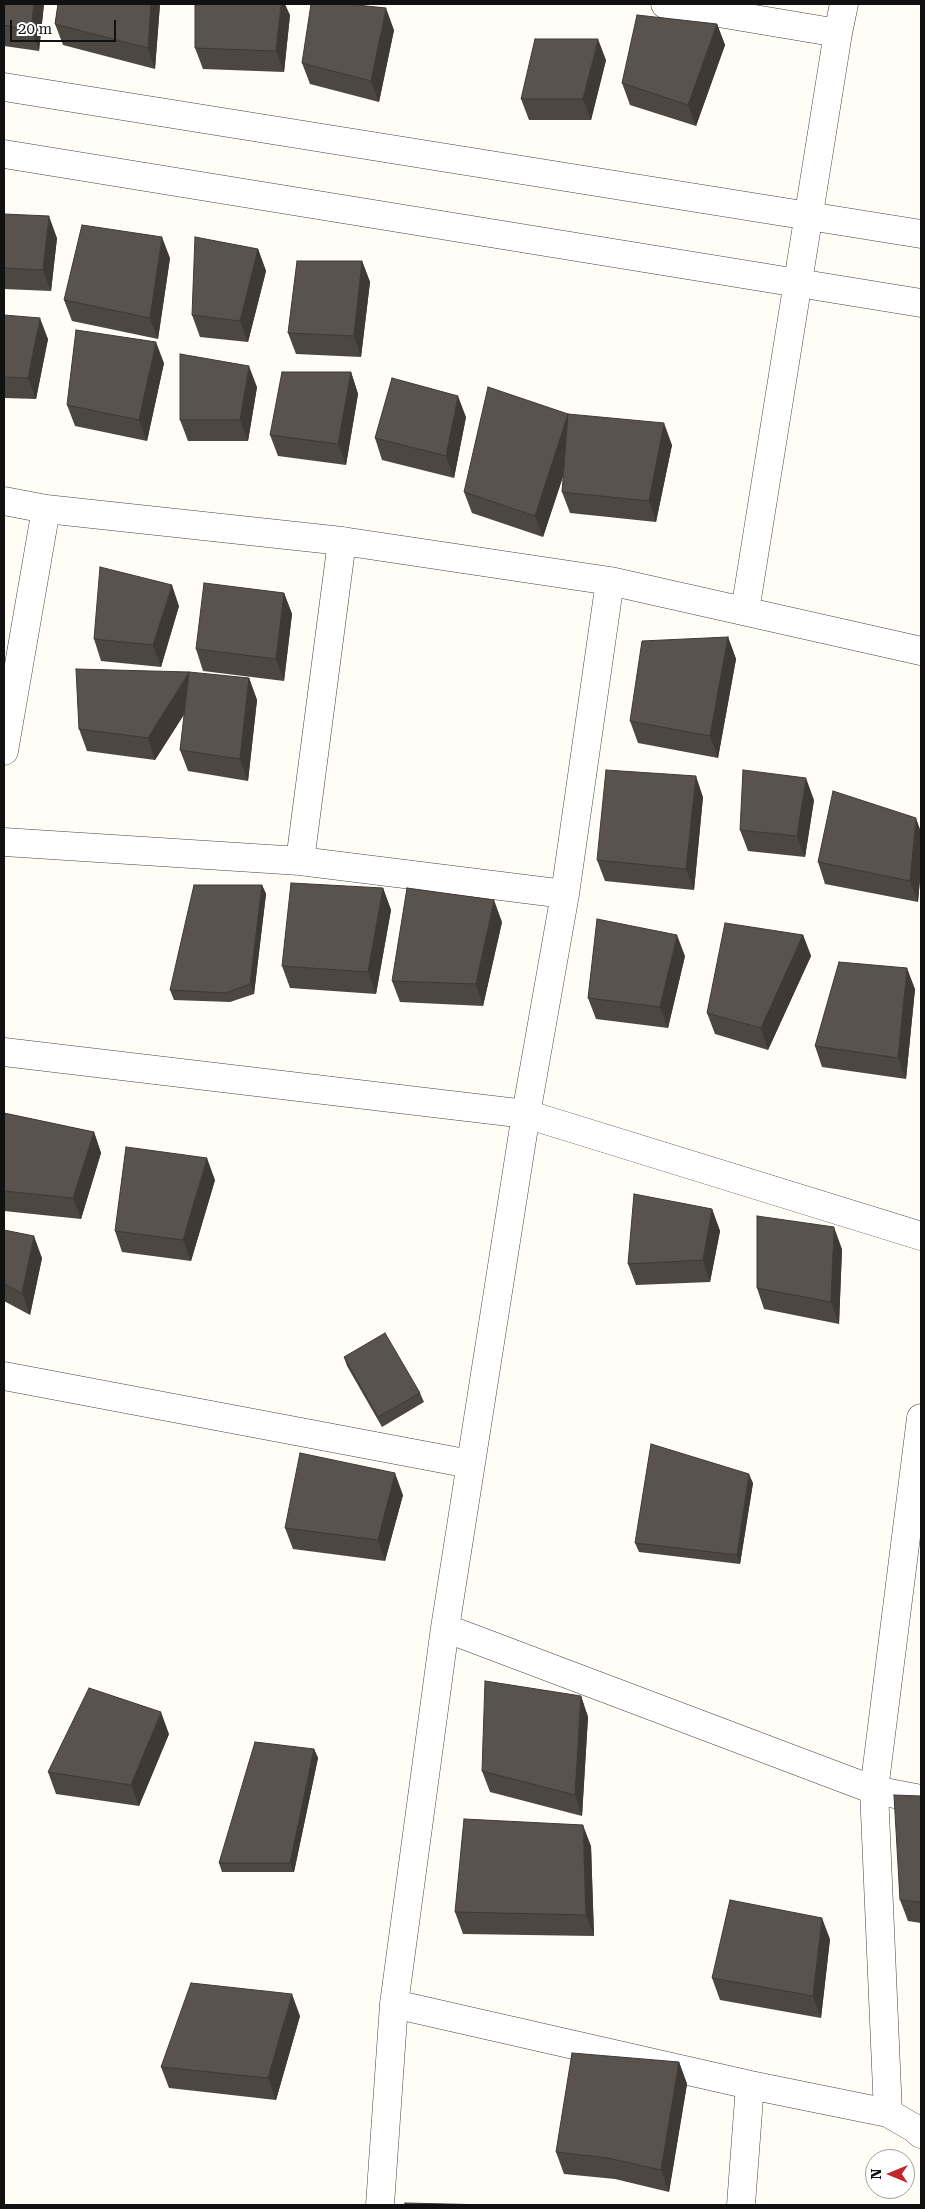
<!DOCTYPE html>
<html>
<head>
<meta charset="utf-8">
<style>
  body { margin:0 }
  #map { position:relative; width:925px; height:2209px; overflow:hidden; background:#fffdf5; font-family:"Roboto Serif",serif }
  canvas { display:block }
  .frame { position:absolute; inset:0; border:5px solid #111; pointer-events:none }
  .north { position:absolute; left:865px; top:2149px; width:50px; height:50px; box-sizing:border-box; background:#fff; border:1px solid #a0a0a0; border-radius:50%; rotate:270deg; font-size:14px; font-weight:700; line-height:20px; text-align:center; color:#111 }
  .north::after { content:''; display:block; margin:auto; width:18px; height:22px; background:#c4262e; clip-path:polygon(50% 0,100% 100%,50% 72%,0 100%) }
  .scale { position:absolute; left:10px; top:20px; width:106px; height:22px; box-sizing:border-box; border:2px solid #111; border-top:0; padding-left:6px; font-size:15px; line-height:18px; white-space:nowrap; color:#111; -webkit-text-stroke:4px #fff; paint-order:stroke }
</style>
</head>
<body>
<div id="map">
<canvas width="925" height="2209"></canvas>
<div class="frame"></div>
<div class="north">N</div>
<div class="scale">20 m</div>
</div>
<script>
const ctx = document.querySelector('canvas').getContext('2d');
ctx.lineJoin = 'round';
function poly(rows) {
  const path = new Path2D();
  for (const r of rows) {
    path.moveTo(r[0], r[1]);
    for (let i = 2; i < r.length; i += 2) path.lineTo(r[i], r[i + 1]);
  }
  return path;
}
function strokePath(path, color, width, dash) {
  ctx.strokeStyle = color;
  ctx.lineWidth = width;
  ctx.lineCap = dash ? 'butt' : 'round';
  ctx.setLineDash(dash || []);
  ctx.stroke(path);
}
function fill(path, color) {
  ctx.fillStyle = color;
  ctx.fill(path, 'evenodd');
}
const street = poly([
  [665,4,838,33],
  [4,87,921,234],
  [4,154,921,303],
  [4,501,46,509,342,541,610,581,921,651],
  [745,611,838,33,844,4],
  [4,751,46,509],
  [4,842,300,861,565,894],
  [300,861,342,541],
  [4,1052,526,1114,921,1236],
  [4,1376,470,1464],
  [445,1628,874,1790,921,1799],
  [394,2004,750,2085,888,2113,914,2128,921,2134],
  [888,2113,874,1790,921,1418],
  [380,2205,394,2004,445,1628,526,1114,565,894,610,581],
  [741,2205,750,2085]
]);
const wall = poly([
  [4,4,44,4,39,51,4,46],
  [58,4,160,4,155,69,63,45,55,24],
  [290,15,284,72,203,69,195,48],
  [717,24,725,45,696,126,630,105,622,83],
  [394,30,379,102,310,84,302,63],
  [606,60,591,120,529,120,521,99],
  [4,214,57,238,51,291,4,289],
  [258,249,266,271,248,342,200,337,192,315],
  [170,258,158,339,72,321,64,300],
  [362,261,370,282,361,357,296,354,288,333],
  [4,315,48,339,36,399,4,398],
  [164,363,147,441,75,426,67,405],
  [351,372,358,394,346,465,278,456,270,435],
  [257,387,248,441,188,441,180,420],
  [568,414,672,445,656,522,570,513,562,492,564,474,543,537,472,513,464,492],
  [466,417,454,478,382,460,375,438],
  [284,593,292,614,284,681,203,671,196,649],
  [179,606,161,667,101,661,94,639],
  [728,637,736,659,718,758,638,743,630,721],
  [249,678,257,700,248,781,188,771,180,750,185,713,155,760,87,751,79,729],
  [703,797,694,890,605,881,597,860],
  [814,800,805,857,748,851,740,830],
  [921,832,921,868,918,902,825,884,818,862],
  [262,885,266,894,254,994,230,1002,174,1000,170,990],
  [383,888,391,910,376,994,290,988,282,966],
  [502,922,483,1006,400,1002,392,981],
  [803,935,811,956,768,1050,715,1034,707,1013],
  [685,956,668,1028,596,1019,588,998],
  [915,989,906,1079,822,1067,815,1046],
  [4,1113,94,1132,101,1153,81,1219,4,1211],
  [215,1180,191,1261,122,1252,115,1231],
  [712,1209,720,1231,710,1282,636,1285,628,1264],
  [4,1230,42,1258,30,1315,4,1301],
  [842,1249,839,1324,764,1309,757,1288],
  [344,1357,420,1393,424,1402,382,1427,347,1366],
  [753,1483,740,1564,639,1552,635,1543],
  [403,1495,385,1561,293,1549,285,1528],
  [581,1696,588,1717,582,1816,490,1792,482,1771],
  [169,1734,139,1806,56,1794,48,1772],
  [314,1749,318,1758,294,1872,222,1872,219,1863],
  [921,1796,921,1923,908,1921,900,1900],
  [591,1846,594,1936,463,1934,455,1912],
  [830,1939,821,2018,720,2000,712,1978],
  [300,2016,276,2100,169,2088,161,2067],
  [679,2062,687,2084,669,2192,615,2179,564,2174,556,2152]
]);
const shadedWall = poly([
  [34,4,44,4,39,51,31,30],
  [151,4,160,4,155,69,148,48],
  [281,4,285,4,290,15,284,72,276,51],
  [386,8,394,30,379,102,371,81],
  [717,24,725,45,696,126,688,105],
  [598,39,606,60,591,120,583,99],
  [49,216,57,238,51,291,43,270],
  [162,237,170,258,158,339,150,318],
  [258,249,266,271,248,342,240,321],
  [362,261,370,282,361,357,354,336],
  [40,318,48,339,36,399,28,378],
  [156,342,164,363,147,441,139,420],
  [249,366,257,387,248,441,240,420],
  [351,372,358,394,346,465,338,444],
  [458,396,466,417,454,478,446,456],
  [568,414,576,436,543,537,535,516],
  [664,423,672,445,656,522,649,501],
  [172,585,179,606,161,667,153,645],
  [284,593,292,614,284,681,276,659],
  [728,637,736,659,718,758,710,736],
  [189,672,197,694,155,760,148,738],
  [249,678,257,700,248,781,240,759],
  [696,776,703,797,694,890,686,869],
  [806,778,814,800,805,857,797,836],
  [916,818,921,832,921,868,918,902,910,881],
  [262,885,266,894,254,994,250,984],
  [383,888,391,910,376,994,368,972],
  [494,900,502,922,483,1006,476,984],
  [677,935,685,956,668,1028,660,1007],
  [803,935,811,956,768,1050,761,1028],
  [907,968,915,989,906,1079,898,1058],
  [94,1132,101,1153,81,1219,73,1198],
  [207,1158,215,1180,191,1261,183,1240],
  [712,1209,720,1231,710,1282,703,1260],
  [834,1227,842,1249,839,1324,831,1302],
  [34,1236,42,1258,30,1315,22,1293],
  [395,1473,403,1495,385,1561,378,1540],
  [749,1474,753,1483,740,1564,737,1555],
  [581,1696,588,1717,582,1816,575,1795],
  [161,1712,169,1734,139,1806,131,1785],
  [314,1749,318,1758,294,1872,290,1863],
  [583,1825,591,1846,594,1936,586,1915],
  [822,1918,830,1939,821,2018,813,1996],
  [292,1994,300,2016,276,2100,268,2078],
  [679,2062,687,2084,669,2192,661,2170]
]);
const building = poly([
  [4,4,34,4,31,30,4,25,4,4],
  [58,4,151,4,148,48,55,24,58,4],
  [195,4,281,4,276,51,195,48,195,4],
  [311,4,347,4,386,8,371,81,302,63,311,4],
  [637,15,717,24,688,105,622,83,637,15],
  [535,39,598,39,583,99,521,99,535,39],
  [4,214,49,216,43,270,4,268,4,214],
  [82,225,162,237,150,318,64,300,82,225],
  [195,237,258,249,240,321,192,315,195,237],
  [297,261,362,261,354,336,288,333,297,261],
  [4,315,40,318,28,378,4,377,4,315],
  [76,330,156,342,139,420,67,405,76,330],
  [180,354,249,366,240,420,180,420,180,354],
  [282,372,351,372,338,444,270,435,282,372],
  [392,378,458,396,446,456,375,438,392,378],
  [488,387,568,414,535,516,464,492,488,387],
  [568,414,664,423,649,501,562,492,568,414],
  [100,567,172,585,153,645,94,639,100,567],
  [204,583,284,593,276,659,196,649,204,583],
  [728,637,710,736,630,721,642,641,728,637],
  [76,669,189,672,148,738,79,729,76,669],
  [189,672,249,678,240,759,180,750,189,672],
  [606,770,696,776,686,869,597,860,606,770],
  [743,770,806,778,797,836,740,830,743,770],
  [833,791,916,818,910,881,818,862,833,791],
  [291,883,383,888,368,972,282,966,291,883],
  [194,885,262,885,250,984,226,993,170,990,194,885],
  [407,888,494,900,476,984,392,981,407,888],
  [597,919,677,935,660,1007,588,998,597,919],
  [725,923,803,935,761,1028,707,1013,725,923],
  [839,962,907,968,898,1058,815,1046,839,962],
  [4,1113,94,1132,73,1198,4,1191,4,1113],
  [126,1147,207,1158,183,1240,115,1231,126,1147],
  [634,1194,712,1209,703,1260,628,1264,634,1194],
  [757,1216,834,1227,831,1302,757,1288,757,1216],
  [4,1230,34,1236,22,1293,4,1284,4,1230],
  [385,1333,420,1393,378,1417,344,1357,385,1333],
  [651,1444,749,1474,737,1555,635,1543,651,1444],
  [300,1453,395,1473,378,1540,285,1528,300,1453],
  [485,1681,581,1696,575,1795,482,1771,485,1681],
  [89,1688,161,1712,131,1785,48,1772,89,1688],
  [255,1742,314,1749,290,1863,219,1863,255,1742],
  [894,1795,921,1796,921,1902,900,1900,894,1795],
  [464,1819,583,1825,586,1915,455,1912,464,1819],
  [730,1900,822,1918,813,1996,712,1978,730,1900],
  [191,1983,292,1994,268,2078,161,2067,191,1983],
  [572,2053,679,2062,661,2170,608,2158,556,2152,572,2053],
  [405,2203,489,2205,405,2205,405,2203]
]);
strokePath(street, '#444', 29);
strokePath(street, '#fff', 28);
fill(wall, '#4d4742');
fill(shadedWall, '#3f3936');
fill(building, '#5a524d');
strokePath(building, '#3f3936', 1);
</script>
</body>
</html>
